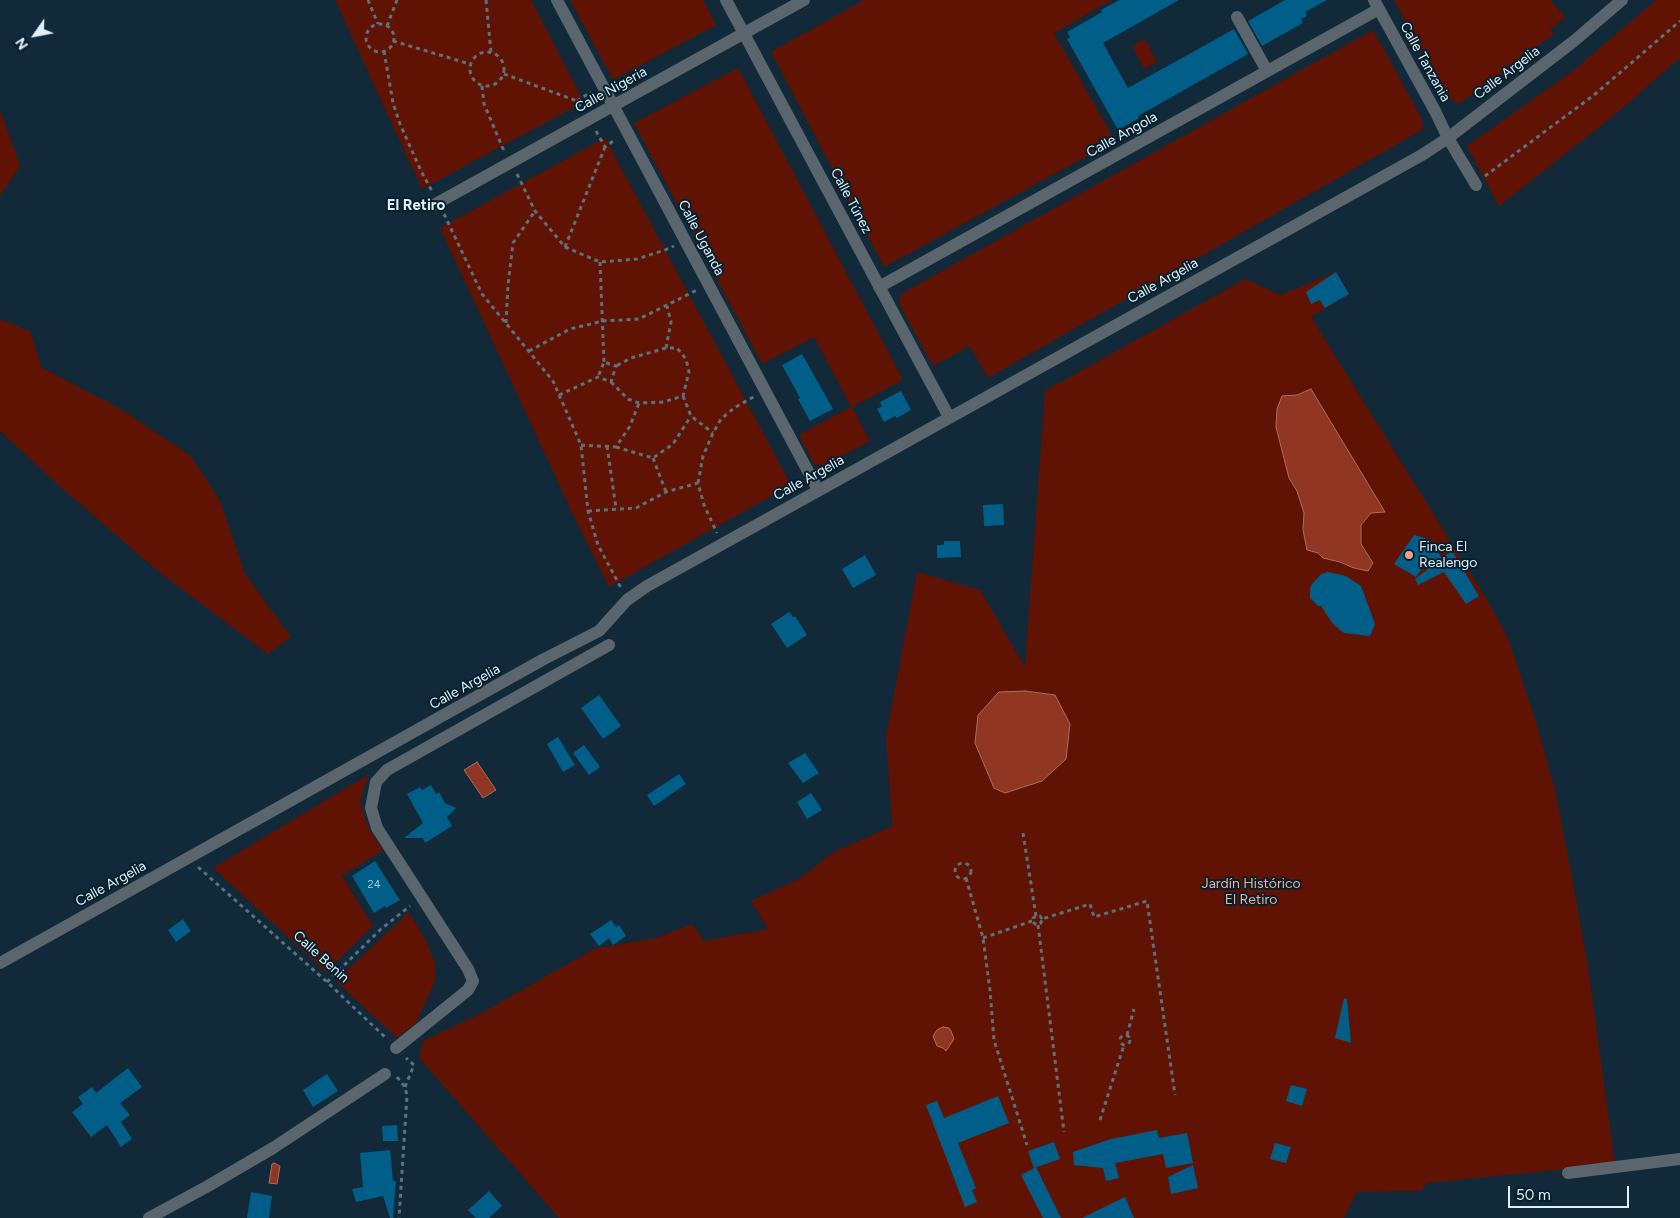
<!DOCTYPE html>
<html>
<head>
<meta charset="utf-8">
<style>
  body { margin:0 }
  #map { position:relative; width:1680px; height:1218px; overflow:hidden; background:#112938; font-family:Figtree,sans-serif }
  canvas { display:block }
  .north { position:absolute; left:10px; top:10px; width:50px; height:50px; -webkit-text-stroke:4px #07202d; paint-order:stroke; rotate:237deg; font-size:14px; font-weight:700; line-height:20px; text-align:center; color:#e1eff9 }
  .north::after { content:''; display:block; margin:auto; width:18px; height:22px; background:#e1eff9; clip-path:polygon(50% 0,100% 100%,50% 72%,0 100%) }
  .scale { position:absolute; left:1508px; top:1186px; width:121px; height:22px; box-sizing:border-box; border:2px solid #e1eff9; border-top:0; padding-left:6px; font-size:15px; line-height:18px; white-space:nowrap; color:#e1eff9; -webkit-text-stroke:4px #07202d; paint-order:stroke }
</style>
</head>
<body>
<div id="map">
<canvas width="1680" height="1218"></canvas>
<div class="north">N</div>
<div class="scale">50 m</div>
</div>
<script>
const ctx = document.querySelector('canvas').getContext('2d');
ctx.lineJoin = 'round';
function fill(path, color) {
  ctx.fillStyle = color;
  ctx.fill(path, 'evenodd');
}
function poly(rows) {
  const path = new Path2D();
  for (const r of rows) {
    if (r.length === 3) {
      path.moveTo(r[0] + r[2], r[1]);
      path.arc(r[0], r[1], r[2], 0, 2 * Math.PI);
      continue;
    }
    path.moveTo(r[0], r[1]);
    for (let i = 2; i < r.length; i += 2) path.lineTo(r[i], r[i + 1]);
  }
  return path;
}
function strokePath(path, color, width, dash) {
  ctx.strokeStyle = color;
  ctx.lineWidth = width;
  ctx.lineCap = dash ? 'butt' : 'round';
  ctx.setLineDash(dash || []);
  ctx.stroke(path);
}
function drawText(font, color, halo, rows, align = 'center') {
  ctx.font = font + ' Figtree,sans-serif';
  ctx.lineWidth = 4;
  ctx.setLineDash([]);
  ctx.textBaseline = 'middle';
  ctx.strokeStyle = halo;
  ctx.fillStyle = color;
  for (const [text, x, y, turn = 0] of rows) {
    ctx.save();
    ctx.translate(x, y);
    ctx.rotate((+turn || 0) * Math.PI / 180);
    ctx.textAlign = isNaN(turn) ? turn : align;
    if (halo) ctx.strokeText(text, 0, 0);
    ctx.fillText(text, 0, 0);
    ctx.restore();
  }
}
const green = poly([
  [335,0,531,0,584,102,422,189],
  [570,0,703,0,716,25,613,80],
  [864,0,1112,0,1054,33,1115,141,884,267,771,52],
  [1394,0,1550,0,1565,17,1550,30,1554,34,1459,104,1446,97],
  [1656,0,1680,0,1680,58,1612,117,1499,206,1467,146,1574,70],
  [1373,30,1422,119,1422,130,988,378,970,346,933,366,899,304,901,294],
  [1145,39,1157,62,1144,69,1132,46],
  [738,68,903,380,852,407,870,441,824,466,814,464,799,435,851,407,814,337,762,364,634,123],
  [0,110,20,166,0,196],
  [605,138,791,485,609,587,576,521,440,228],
  [1336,272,1349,294,1311,317,1487,600,1508,638,1537,725,1555,790,1571,872,1588,967,1615,1164,1427,1183,1421,1191,1357,1192,1344,1218,559,1218,419,1058,423,1041,480,1014,594,949,656,938,692,924,704,941,768,929,751,901,799,879,834,852,892,826,886,737,917,572,980,590,1025,667,1045,391,1245,279,1281,295],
  [2,320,30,331,41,367,124,411,191,456,220,501,245,574,291,637,268,654,159,572,57,484,0,431,0,321],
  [368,775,360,801,368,827,383,850,342,876,373,926,326,972,213,868],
  [409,912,426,941,435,963,435,981,416,1023,397,1038,336,981]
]);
const water = poly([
  [1311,389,1385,512,1371,513,1361,525,1361,544,1373,563,1368,571,1354,568,1340,562,1323,558,1318,553,1307,550,1303,530,1304,513,1297,491,1289,478,1276,427,1277,409,1282,396,1297,395,1311,389],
  [1025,691,1055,695,1070,724,1066,759,1042,781,1005,793,994,788,975,743,978,715,999,692,1025,691],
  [477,762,496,790,483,798,464,770,477,762],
  [943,1027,949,1028,951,1031,954,1039,946,1051,943,1048,937,1046,933,1036,937,1030,943,1027],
  [274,1163,280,1166,277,1184,269,1183,272,1164,274,1163]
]);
const building = poly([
  [1119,0,1179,0,1103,43,1128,88,1234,29,1248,54,1138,116,1139,118,1118,130,1067,39,1070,37,1067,32,1102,12,1101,10],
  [1285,0,1327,0,1305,12,1307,16,1301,19,1303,23,1262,46,1248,21],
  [1336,272,1349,294,1325,308,1320,300,1311,304,1306,292],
  [802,354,833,409,810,421,798,399,800,398,782,365],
  [901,391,911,410,897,418,895,416,884,422,877,409,882,406,880,402],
  [1003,504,1004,525,984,526,983,505],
  [1414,535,1428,539,1442,558,1452,551,1479,596,1466,604,1444,572,1418,585,1415,579,1427,570,1423,567,1416,577,1394,564],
  [944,541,960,541,961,557,937,558,937,545,944,545],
  [865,555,876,575,853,588,842,569],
  [1328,572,1346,576,1361,586,1375,624,1370,636,1344,633,1333,624,1321,606,1318,606,1310,598,1310,588,1312,584,1321,574],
  [789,612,793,617,795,616,807,635,787,648,771,624],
  [599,695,621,726,603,739,581,708],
  [558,737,575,765,563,772,547,744],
  [584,745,600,767,589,775,573,753],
  [805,753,819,773,803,783,788,763],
  [679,774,686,784,654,806,647,795],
  [431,785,436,794,439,792,445,803,456,808,447,817,452,826,425,843,423,838,404,838,423,823,407,794,420,787,422,790],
  [811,793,822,810,807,819,797,802],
  [375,861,400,900,386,908,385,906,374,913,352,876],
  [183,919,191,931,176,942,168,930],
  [611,920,616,927,619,925,626,936,613,945,609,938,599,946,590,934],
  [1344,998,1347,999,1351,1043,1335,1038],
  [128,1068,142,1087,120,1103,130,1115,121,1122,132,1139,121,1147,107,1125,91,1137,72,1112,83,1104,78,1097,92,1087,96,1093],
  [327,1074,338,1091,313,1107,303,1090],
  [1291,1085,1307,1089,1302,1106,1286,1101],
  [998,1096,1009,1123,958,1143,976,1188,972,1190,977,1202,965,1207,926,1105,937,1101,944,1118],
  [397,1125,398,1141,383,1141,382,1126],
  [1157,1130,1159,1138,1187,1133,1193,1163,1166,1168,1163,1154,1115,1163,1119,1178,1106,1181,1103,1168,1074,1165,1073,1152,1111,1139],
  [1054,1142,1060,1159,1034,1168,1028,1151],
  [1275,1143,1291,1147,1286,1163,1270,1159],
  [390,1150,393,1181,396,1181,393,1218,390,1218,383,1196,356,1202,352,1189,363,1187,360,1153],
  [1193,1165,1198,1188,1171,1194,1168,1177],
  [1036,1167,1061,1218,1043,1218,1021,1175],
  [489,1191,502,1206,489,1218,476,1218,468,1210],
  [251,1192,272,1196,269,1218,247,1218],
  [1125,1197,1134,1218,1082,1218]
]);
const path = poly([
  [368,0,378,24],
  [486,0,491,52],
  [380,38,14],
  [387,26,397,0],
  [393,41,470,64],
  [384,51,393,103,400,124,421,171,432,191],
  [487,69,17],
  [504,74,577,101,582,109],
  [482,86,484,104,504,151],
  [577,101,591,92],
  [596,131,605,147,616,139],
  [517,174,535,211,565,247,605,147],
  [1485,176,1594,95,1680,21],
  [444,214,482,294,553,381,581,445,588,511,598,545,621,588],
  [565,247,600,262,637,259,665,250,674,246],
  [600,262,604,362],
  [506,323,508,285,513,243,535,211],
  [666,348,671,322,667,306],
  [529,351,570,329,603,321,639,319,697,290],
  [611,382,628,399,639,403,663,402,683,396,689,372,686,359,677,348,666,348,631,358,616,366],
  [559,395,598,377,611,382,616,366,604,362,598,377],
  [683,396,691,416,713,433],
  [581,445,616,447,630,426,639,403],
  [607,446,616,508],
  [616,447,653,458,673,444,691,416],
  [653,458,666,492],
  [698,483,703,456,713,433,721,419,734,408,755,396],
  [588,511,636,508,666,492,698,483,704,505,717,533],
  [1023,833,1036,916],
  [963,871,8],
  [198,867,327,982,387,1039],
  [966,878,983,938,990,990,994,1040,1027,1145],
  [1042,919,1040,916,1036,916,1033,918,1032,921,1035,924,1038,925,1041,923,1042,919,1090,904,1094,917,1147,901,1175,1095],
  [1038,925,1064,1132],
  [983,938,1032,921],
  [327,982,381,929,410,906],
  [1125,1040,5],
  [1127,1035,1134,1009],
  [397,1077,405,1087,407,1096,399,1218],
  [405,1087,414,1065,406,1058],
  [1100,1120,1124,1045]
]);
const minor = poly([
  [557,0,818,490],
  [726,0,949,417],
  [1374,0,1435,111,1448,138,1476,185],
  [1237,17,1267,71],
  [432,206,804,0],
  [879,287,1379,9],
  [0,963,544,659,599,631,627,600,647,586,1422,155,1448,138,1574,41,1622,0],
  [396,1048,468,990,473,981,468,969,377,828,371,808,376,782,387,770,609,645],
  [1568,1173,1680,1159],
  [149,1218,208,1186,273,1148,385,1074]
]);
const markers = [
  [1409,555,5,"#f49e8a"]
];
const numberNames = [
  ["24",374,885]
];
const streetNames = [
  ["Calle Tanzania",1425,62,61],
  ["Calle Argelia",1507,73,-37],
  ["Calle Nigeria",611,90,-29],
  ["Calle Angola",1122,135,-29],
  ["Calle Túnez",851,201,62],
  ["Calle Uganda",701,238,62],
  ["Calle Argelia",1163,281,-29],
  ["Calle Argelia",809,478,-29],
  ["Calle Argelia",465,687,-29],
  ["Calle Argelia",111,884,-29],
  ["Calle Benin",321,957,42]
];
const poiNames = [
  ["Finca El",1419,547],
  ["Realengo",1419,563]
];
const parkNames = [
  ["Jardín Histórico",1251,884],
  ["El Retiro",1251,900]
];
const neighbourhoodNames = [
  ["El Retiro",416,206]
];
fill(green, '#611303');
fill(water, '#903623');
strokePath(water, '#a86e63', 1);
fill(building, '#005e88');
strokePath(path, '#5c717e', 3, [4, 4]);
strokePath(minor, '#5a656d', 12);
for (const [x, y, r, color] of markers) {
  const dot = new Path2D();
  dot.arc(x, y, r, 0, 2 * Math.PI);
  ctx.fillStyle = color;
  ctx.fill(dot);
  strokePath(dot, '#07202d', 2);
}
drawText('11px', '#a9cbdd', null, numberNames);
drawText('14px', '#e1eff9', '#07202d', streetNames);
drawText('14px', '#e1eff9', '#07202d', poiNames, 'left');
drawText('14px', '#f5a997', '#07202d', parkNames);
drawText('bold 15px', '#e1eff9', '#07202d', neighbourhoodNames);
</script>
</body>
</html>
